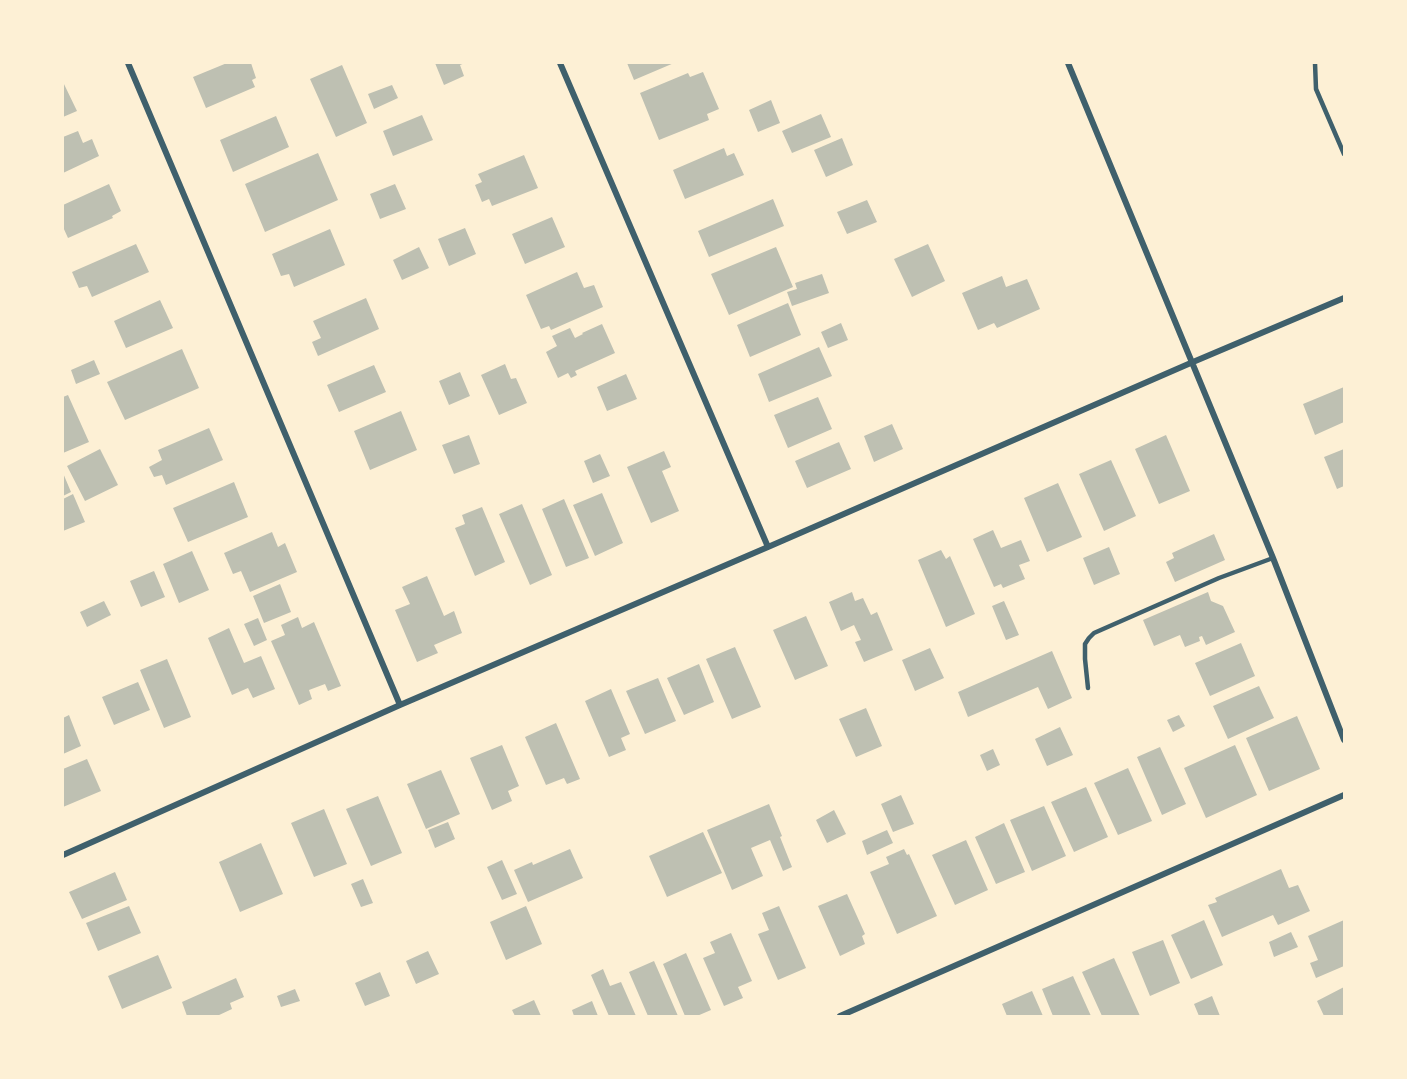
<!DOCTYPE html>
<html>
<head>
<meta charset="utf-8">
<style>
  body { margin:0 }
  #map { position:relative; width:1407px; height:1079px; overflow:hidden; background:#fdf0d5; font-family:"Work Sans",sans-serif }
  canvas { display:block }
  .frame { position:absolute; inset:0; border:64px solid #fdf0d5; pointer-events:none }
</style>
</head>
<body>
<div id="map">
<canvas width="1407" height="1079"></canvas>
<div class="frame"></div>
</div>
<script>
const ctx = document.querySelector('canvas').getContext('2d');
ctx.lineJoin = 'round';
function fill(path, color) {
  ctx.fillStyle = color;
  ctx.fill(path, 'evenodd');
}
function poly(rows) {
  const path = new Path2D();
  for (const r of rows) {
    path.moveTo(r[0], r[1]);
    for (let i = 2; i < r.length; i += 2) path.lineTo(r[i], r[i + 1]);
  }
  return path;
}
function strokePath(path, color, width, dash) {
  ctx.strokeStyle = color;
  ctx.lineWidth = width;
  ctx.lineCap = dash ? 'butt' : 'round';
  ctx.setLineDash(dash || []);
  ctx.stroke(path);
}
const building = poly([
  [227,63,251,63,256,78,252,80,255,87,206,108,193,77],
  [435,63,465,63,460,65,464,76,444,85],
  [627,63,674,63,634,80],
  [342,65,367,123,336,137,310,79],
  [703,72,719,109,707,114,709,120,659,140,640,93,688,73,690,77],
  [63,82,77,111,63,117],
  [392,85,398,98,374,109,368,94],
  [771,100,780,123,758,132,749,110],
  [821,114,831,137,792,153,782,131],
  [422,115,433,140,393,156,383,131],
  [276,116,289,147,233,172,220,140],
  [78,131,83,143,92,139,99,156,63,173,63,137],
  [842,138,853,165,826,177,814,150],
  [724,148,727,156,734,153,744,175,685,199,673,170],
  [318,153,338,200,265,232,245,184],
  [524,155,538,188,492,206,489,199,482,202,475,185,482,182,478,174],
  [109,184,121,211,112,216,113,218,68,238,63,227,63,205],
  [395,184,406,209,380,219,370,194],
  [773,199,784,226,709,257,698,231],
  [867,200,877,222,847,234,837,212],
  [552,217,565,247,525,264,512,234],
  [465,228,476,254,449,266,438,239],
  [330,229,345,265,294,287,289,274,281,276,272,254],
  [136,244,149,272,92,297,87,286,79,288,72,272],
  [928,244,945,281,912,297,894,259],
  [419,247,429,268,402,280,393,260],
  [776,247,793,287,729,315,711,274],
  [577,272,584,288,594,285,603,307,551,330,549,326,541,329,526,295],
  [822,274,829,293,792,306,787,292,797,289,795,283],
  [1002,276,1006,287,1027,279,1040,309,997,328,994,323,978,330,962,293],
  [366,298,379,329,318,356,312,342,321,338,313,321],
  [160,300,173,328,126,348,114,321],
  [788,303,801,335,750,357,737,325],
  [841,323,848,340,828,348,821,332],
  [602,324,615,353,575,371,577,375,571,378,568,373,558,378,546,352,557,346,552,336,570,328,575,338,583,334,582,333],
  [819,347,832,376,769,402,758,374],
  [182,349,199,388,125,420,107,382],
  [94,360,100,374,76,384,71,370],
  [505,364,511,379,516,378,527,403,499,415,481,375],
  [374,365,386,392,339,412,327,385],
  [460,372,470,396,449,405,439,381],
  [626,374,637,399,607,411,597,387],
  [1344,387,1344,422,1315,435,1303,404],
  [68,395,89,442,63,453,63,397],
  [818,397,832,429,788,448,774,415],
  [401,411,417,450,370,470,354,431],
  [892,424,903,449,874,462,864,436],
  [209,428,223,460,166,485,162,475,154,477,149,467,162,460,158,450],
  [469,435,480,464,454,474,442,445],
  [1166,435,1190,491,1159,504,1135,449],
  [839,442,851,469,807,488,795,461],
  [100,449,118,485,85,501,67,466],
  [1344,449,1344,486,1337,489,1324,457],
  [664,451,671,467,662,471,679,511,651,523,627,467],
  [600,454,610,476,593,483,584,461],
  [1111,460,1136,516,1104,531,1079,474],
  [63,473,71,492,63,496],
  [234,482,248,517,188,542,173,508],
  [1058,483,1082,537,1047,552,1024,498],
  [602,493,623,543,595,556,573,505],
  [73,494,85,522,63,531,63,499],
  [564,499,589,558,566,567,542,509],
  [522,504,552,575,530,585,499,514],
  [482,507,505,562,475,576,455,528,465,524,462,515],
  [993,530,1001,548,1021,540,1030,561,1019,565,1025,579,1003,588,1001,584,994,587,973,539],
  [272,532,278,547,285,543,297,572,250,592,241,571,233,574,224,553],
  [1214,534,1225,560,1175,582,1166,562,1174,558,1172,553],
  [1109,547,1120,574,1094,585,1083,558],
  [941,550,946,559,950,556,975,614,946,627,918,560],
  [192,551,209,590,179,603,163,564],
  [154,571,165,597,141,607,130,581],
  [427,576,444,616,454,611,462,633,434,645,438,653,417,662,395,610,410,604,402,587],
  [280,584,291,612,264,623,253,596],
  [852,592,855,601,863,598,871,615,877,612,893,650,864,662,855,642,861,640,854,625,841,631,829,602],
  [1208,592,1211,601,1223,606,1235,632,1206,645,1202,636,1199,637,1200,641,1185,647,1180,635,1154,646,1143,620],
  [104,601,111,615,87,627,80,612],
  [1004,601,1019,635,1006,640,992,606],
  [806,616,828,666,795,680,773,630],
  [298,617,302,628,314,622,341,686,328,691,325,684,309,690,312,699,299,705,271,641,285,635,281,625],
  [258,618,267,640,254,646,244,624],
  [229,628,244,663,261,656,275,689,253,698,248,688,232,695,208,638],
  [1241,643,1255,676,1210,696,1195,663],
  [735,647,761,707,732,719,706,659],
  [930,648,944,678,915,691,902,660],
  [1052,651,1072,698,1048,709,1038,687,968,717,958,692],
  [167,659,191,717,164,728,140,670],
  [699,664,714,702,684,715,667,678],
  [658,678,676,721,645,734,626,691],
  [138,682,150,710,114,725,102,697],
  [1259,686,1274,718,1228,739,1213,706],
  [611,689,630,734,621,738,626,750,609,757,585,701],
  [866,708,882,746,856,757,839,719],
  [69,715,81,746,63,754,63,718],
  [1179,715,1185,726,1173,732,1167,720],
  [1297,716,1320,769,1269,791,1246,738],
  [556,723,580,779,567,784,564,778,546,785,525,737],
  [1060,727,1073,755,1047,766,1035,739],
  [502,745,519,786,508,791,512,801,492,810,470,758],
  [1235,745,1257,795,1206,818,1184,768],
  [1160,747,1186,804,1162,815,1137,757],
  [993,749,1000,765,987,771,980,755],
  [87,759,101,791,63,807,63,769],
  [1128,768,1152,821,1118,835,1094,783],
  [441,770,460,814,426,829,407,784],
  [1086,787,1108,837,1074,852,1051,802],
  [901,795,914,824,893,832,881,804],
  [378,796,402,853,371,866,346,809],
  [769,804,782,836,780,837,792,867,783,871,770,840,751,848,763,876,732,890,707,830],
  [1044,806,1066,856,1032,871,1010,820],
  [324,809,347,864,314,877,291,823],
  [834,810,846,834,827,843,816,820],
  [448,822,455,839,435,848,428,830],
  [1004,823,1025,872,996,884,975,837],
  [887,830,893,843,867,855,862,841],
  [703,832,722,873,667,897,649,856],
  [966,840,988,890,955,905,932,855],
  [261,843,283,894,240,912,219,862],
  [570,849,583,878,528,902,514,870,532,862,533,865],
  [904,849,907,855,909,854,937,916,897,934,870,872,889,864,886,857],
  [502,860,517,894,502,900,487,867],
  [1281,869,1289,888,1298,885,1310,911,1278,925,1273,915,1222,937,1208,905,1217,902,1215,898],
  [115,872,127,900,82,919,69,892],
  [363,879,373,903,361,907,351,884],
  [847,894,865,934,862,936,865,944,840,956,818,906],
  [129,906,141,933,98,951,86,923],
  [526,906,542,944,506,960,490,922],
  [779,906,806,968,778,980,758,934,769,930,762,913],
  [1204,920,1223,965,1191,979,1171,935],
  [1344,920,1344,966,1316,978,1310,963,1318,960,1308,936],
  [1291,932,1298,947,1274,957,1269,942],
  [731,933,752,981,738,987,743,998,724,1006,703,958,715,953,710,942],
  [1163,940,1180,983,1150,996,1132,952],
  [428,951,439,974,416,984,406,961],
  [686,953,711,1010,697,1016,685,1016,663,964],
  [158,955,172,988,122,1009,108,976],
  [1114,958,1140,1016,1102,1016,1082,972],
  [654,961,678,1016,648,1016,629,972],
  [603,969,610,986,621,982,636,1016,609,1016,591,975],
  [380,972,390,996,365,1006,355,983],
  [1073,976,1091,1016,1053,1016,1042,989],
  [236,978,244,997,230,1003,232,1009,217,1016,187,1016,182,1002],
  [1344,987,1344,1016,1324,1016,1317,1001],
  [295,989,300,1001,281,1007,277,996],
  [1032,991,1043,1016,1007,1016,1002,1004],
  [1212,996,1220,1016,1199,1016,1194,1004],
  [534,1000,541,1016,515,1016,512,1010],
  [592,1001,598,1016,574,1016,572,1010]
]);
const service = poly([
  [1315,63,1316,89,1344,154],
  [1088,688,1085,659,1085,644,1089,638,1094,633,1219,578,1273,558]
]);
const minor = poly([
  [128,63,400,705],
  [560,63,768,547],
  [1068,63,1273,558,1344,740],
  [63,855,400,705,768,547,1193,362,1344,298],
  [840,1016,1344,795]
]);
fill(building, '#bec0b2');
strokePath(service, '#3f606c', 4.5);
strokePath(minor, '#3f606c', 6);
</script>
</body>
</html>
